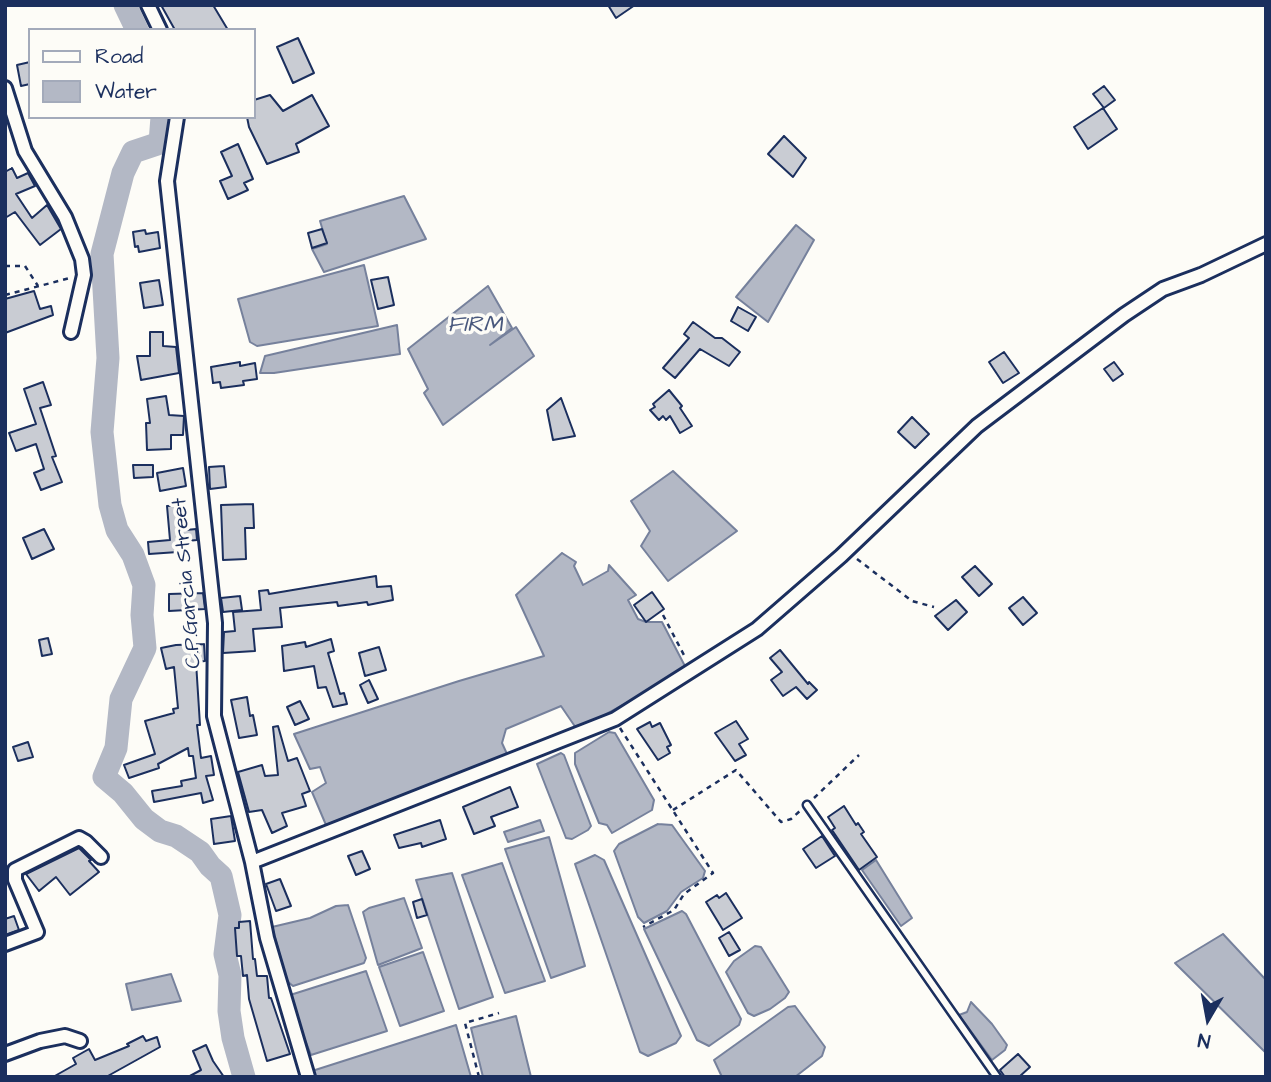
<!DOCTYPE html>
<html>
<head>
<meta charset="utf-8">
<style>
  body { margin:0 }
  #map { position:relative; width:1271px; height:1082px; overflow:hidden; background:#fdfcf7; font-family:"Architects Daughter",sans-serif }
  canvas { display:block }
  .frame { position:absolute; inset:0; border:7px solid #1b2f5e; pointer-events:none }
  .legend { position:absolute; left:28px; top:28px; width:228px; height:91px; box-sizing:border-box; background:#fdfcf7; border:2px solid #a3aaba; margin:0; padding:9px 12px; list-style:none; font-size:21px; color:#1b2f5e }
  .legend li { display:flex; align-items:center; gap:14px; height:35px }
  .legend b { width:35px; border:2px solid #a3aaba }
  .north { position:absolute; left:1173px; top:984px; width:70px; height:70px; -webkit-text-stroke:5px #fdfcf7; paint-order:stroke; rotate:190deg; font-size:19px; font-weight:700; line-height:28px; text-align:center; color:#1b2f5e }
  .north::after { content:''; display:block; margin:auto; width:24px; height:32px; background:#1b2f5e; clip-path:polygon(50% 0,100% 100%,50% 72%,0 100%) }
</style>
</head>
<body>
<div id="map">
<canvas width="1271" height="1082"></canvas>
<div class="frame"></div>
<ul class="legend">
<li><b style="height:9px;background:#fdfcf7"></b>Road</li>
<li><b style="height:19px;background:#b3b8c5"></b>Water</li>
</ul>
<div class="north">N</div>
</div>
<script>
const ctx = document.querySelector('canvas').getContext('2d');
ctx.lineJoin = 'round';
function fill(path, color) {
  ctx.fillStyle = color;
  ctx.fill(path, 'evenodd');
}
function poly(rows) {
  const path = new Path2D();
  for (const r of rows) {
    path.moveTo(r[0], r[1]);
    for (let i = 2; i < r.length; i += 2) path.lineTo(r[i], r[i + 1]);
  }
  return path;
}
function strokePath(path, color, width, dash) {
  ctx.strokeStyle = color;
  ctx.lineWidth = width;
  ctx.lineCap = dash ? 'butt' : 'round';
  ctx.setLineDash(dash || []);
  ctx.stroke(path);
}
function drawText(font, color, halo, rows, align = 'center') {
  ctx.font = font + ' "Architects Daughter",sans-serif';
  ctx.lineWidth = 7;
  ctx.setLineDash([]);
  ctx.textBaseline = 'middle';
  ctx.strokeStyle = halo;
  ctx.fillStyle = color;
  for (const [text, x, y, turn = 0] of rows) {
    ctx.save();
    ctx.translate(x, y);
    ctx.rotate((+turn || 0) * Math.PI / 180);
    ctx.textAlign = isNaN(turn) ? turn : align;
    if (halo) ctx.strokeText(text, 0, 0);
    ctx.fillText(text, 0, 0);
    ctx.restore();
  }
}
const water = poly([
  [404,196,426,239,324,272,312,249,327,244,320,221,404,196],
  [796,225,814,240,768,322,736,297,796,225],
  [364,265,378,326,257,346,250,342,238,299,364,265],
  [488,286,512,328,490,345,516,327,534,356,443,425,424,393,428,389,408,349,488,286],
  [397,325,400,354,274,373,260,373,265,356,397,325],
  [673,471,737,531,668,581,641,546,650,531,631,501,673,471],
  [562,553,576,562,574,566,583,585,608,571,609,565,636,595,628,600,638,619,646,622,662,622,687,670,590,723,576,728,561,706,506,729,502,743,507,754,326,825,312,792,326,783,320,767,310,769,294,734,459,681,544,656,516,595,562,553],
  [609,732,615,733,654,800,652,810,612,833,607,825,599,823,575,764,575,753,609,732],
  [561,753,564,755,591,826,588,830,572,839,566,838,537,764,561,753],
  [540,820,544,831,508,842,504,832,540,820],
  [658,824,672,825,705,871,703,878,681,892,667,911,644,923,638,917,614,851,619,844,658,824],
  [549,837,585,966,551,978,505,849,549,837],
  [595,855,604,860,681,1036,676,1043,648,1056,640,1052,575,864,595,855],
  [876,860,912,918,901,926,862,870,876,860],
  [502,863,545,981,505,993,462,875,502,863],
  [452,873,493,997,459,1009,416,880,452,873],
  [404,898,422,948,378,965,363,912,369,908,404,898],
  [348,905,366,958,364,963,293,986,287,981,272,927,310,918,336,906,348,905],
  [682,911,686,914,741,1019,739,1025,709,1046,697,1040,644,929,682,911],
  [1223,934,1266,980,1266,1053,1175,963,1223,934],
  [755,946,761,947,789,992,785,998,770,1009,754,1016,748,1013,726,972,734,961,755,946],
  [423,952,444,1011,400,1026,379,967,423,952],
  [366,971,387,1031,311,1055,287,996,366,971],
  [171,974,181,1001,132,1010,126,984,171,974],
  [971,1002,992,1024,1007,1045,1005,1050,992,1060,959,1015,967,1012,971,1002],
  [795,1006,825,1047,822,1056,795,1077,722,1077,714,1060,788,1007,795,1006],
  [516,1016,531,1077,483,1077,471,1028,516,1016],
  [456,1025,471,1077,314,1077,312,1071,456,1025]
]);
const river = poly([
  [125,5,137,30],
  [162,117,160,143,133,152,123,173,102,254,108,358,102,432,110,505,117,530,133,555,144,585,142,615,145,648,121,699,116,748,104,777,123,793,144,819,160,831,176,836,200,852,210,866,221,876,230,915,225,954,230,975,229,1011,233,1038,244,1077]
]);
const building = poly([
  [161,5,213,5,228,30,175,30,161,5],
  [608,5,635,5,616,18,608,5],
  [298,38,314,73,293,83,277,47,298,38],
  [30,62,30,84,21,86,17,65,30,62],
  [1104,86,1115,100,1104,108,1093,94,1104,86],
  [270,95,283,111,312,95,329,126,296,144,299,152,267,164,249,127,247,117,254,117,254,100,270,95],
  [1103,108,1117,129,1088,149,1074,127,1103,108],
  [784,136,806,158,793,177,768,154,784,136],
  [238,144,253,179,244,183,248,190,228,199,220,181,232,176,221,152,238,144],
  [12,168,17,178,28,173,35,186,16,194,32,218,47,205,61,229,40,245,15,212,5,218,5,172,12,168],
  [322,229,327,243,312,248,308,233,322,229],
  [145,230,146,234,158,232,160,248,139,252,138,246,135,247,133,232,145,230],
  [388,277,394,305,378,309,371,280,388,277],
  [159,280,163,305,144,308,140,283,159,280],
  [34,291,40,309,51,306,53,315,5,333,5,299,34,291],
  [738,307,756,317,748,331,731,321,738,307],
  [693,322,715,338,722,338,740,352,729,366,700,349,675,378,663,368,689,338,684,334,693,322],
  [150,332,163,332,163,346,176,347,179,373,141,380,137,356,150,356,150,332],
  [1004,352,1019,373,1003,383,989,362,1004,352],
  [240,362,240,366,255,363,257,379,243,381,244,385,221,388,220,382,213,383,211,367,240,362],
  [1114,362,1123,374,1113,381,1104,369,1114,362],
  [43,382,51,405,40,408,56,456,52,457,62,482,41,490,34,473,44,469,36,444,16,451,9,433,36,424,24,389,43,382],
  [669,390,682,406,680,408,692,426,680,433,670,416,666,420,663,416,659,420,650,410,655,407,653,404,669,390],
  [166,396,169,415,184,416,183,435,171,435,171,449,147,450,146,423,150,423,147,399,166,396],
  [561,398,575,436,553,440,547,410,561,398],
  [912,417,929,434,915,448,898,432,912,417],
  [133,465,153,465,153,477,134,478,133,465],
  [224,466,226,487,210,489,209,467,224,466],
  [183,468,186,486,160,491,157,473,183,468],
  [253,504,254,528,245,528,246,559,223,560,221,505,253,504],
  [184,505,186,530,196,529,197,540,177,542,178,552,149,554,148,542,170,540,167,506,184,505],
  [44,529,54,549,32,559,23,538,44,529],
  [975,566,992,584,979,596,962,577,975,566],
  [376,576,377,587,391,586,393,600,368,605,367,602,338,606,337,602,280,608,282,627,253,629,255,651,223,653,224,632,235,631,233,612,261,610,259,591,268,590,269,594,376,576],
  [652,592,664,609,646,622,634,605,652,592],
  [203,593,205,609,169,611,169,594,203,593],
  [240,596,242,610,223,612,221,598,240,596],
  [1023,597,1037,613,1023,625,1009,608,1023,597],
  [956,600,967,612,948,630,935,616,956,600],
  [48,638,52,654,42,656,39,640,48,638],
  [331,639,334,651,328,653,340,694,344,693,347,704,333,707,326,687,318,688,314,666,284,671,282,646,305,642,306,647,331,639],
  [204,644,205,661,196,662,200,725,197,725,201,758,211,756,214,775,206,776,213,800,203,803,201,793,154,802,152,791,182,786,181,781,196,778,193,756,189,756,188,748,158,764,159,768,129,778,124,765,155,754,145,721,174,713,173,709,178,708,174,667,166,669,161,648,176,645,204,644],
  [379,647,386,670,365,676,359,653,379,647],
  [780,650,808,684,809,682,817,690,807,699,796,687,783,696,771,680,782,672,770,658,780,650],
  [369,680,378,699,368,703,360,685,369,680],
  [247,697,250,716,253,715,257,735,239,738,231,700,247,697],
  [300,701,309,719,295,725,287,707,300,701],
  [736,721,748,739,739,744,746,755,735,761,715,733,736,721],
  [650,722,652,727,660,723,671,745,667,747,670,753,658,760,637,729,650,722],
  [278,726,288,761,297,758,310,791,302,794,306,806,282,813,287,826,272,833,262,810,249,812,238,772,262,765,265,776,278,775,273,727,278,726],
  [28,742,33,757,18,761,13,747,28,742],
  [510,787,518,807,491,817,495,826,474,834,463,807,510,787],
  [844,806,856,825,858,823,864,832,861,834,877,857,859,870,832,830,835,828,828,817,844,806],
  [231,816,235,841,214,844,211,819,231,816],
  [440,820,446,839,422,847,421,843,399,848,394,835,440,820],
  [822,836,835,856,816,868,803,849,822,836],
  [79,848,91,860,89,861,99,872,70,895,56,877,39,891,26,874,79,848],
  [362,851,370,869,356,875,348,856,362,851],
  [280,879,291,906,276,911,266,884,280,879],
  [726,893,742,918,723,930,706,902,717,895,719,898,726,893],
  [422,899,427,915,417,918,413,902,422,899],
  [14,916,19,930,5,935,5,919,14,916],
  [250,921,253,959,255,959,257,976,267,976,269,998,271,998,290,1054,267,1061,249,999,247,975,243,976,241,956,237,956,235,928,239,928,239,922,250,921],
  [729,932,740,950,729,956,719,938,729,932],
  [143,1036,146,1041,157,1037,160,1047,106,1077,53,1077,76,1064,73,1058,89,1049,95,1060,129,1046,127,1044,143,1036],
  [206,1045,213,1061,224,1077,188,1077,201,1070,193,1051,206,1045],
  [1018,1054,1030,1067,1019,1077,1005,1077,1000,1070,1018,1054]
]);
const path = poly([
  [5,266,25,266,38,286],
  [5,295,70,278],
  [857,559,912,601,934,607],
  [663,615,686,659],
  [620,728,713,873,684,894,674,910,643,927],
  [814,798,859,755],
  [673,810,736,770,781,822,791,819,801,810],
  [479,1077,465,1023,499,1013]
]);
const lane = poly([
  [807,805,997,1077]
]);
const street = poly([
  [148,5,160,30],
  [5,88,25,151,65,217,82,259,84,275,71,332],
  [177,117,167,181,215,623,214,716,252,862,267,938,308,1077],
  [252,862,615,719,757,629,841,556,977,426,1124,315,1163,289,1201,275,1266,244],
  [5,944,37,932,15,880,15,870,79,838,86,842,101,857],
  [5,1054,40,1041,65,1036,80,1041]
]);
const streetNames = [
  ["C.P.Garcia Street",188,583,-95]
];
const waterNames = [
  ["FIRM",475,326]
];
fill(water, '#b3b8c5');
strokePath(water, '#76819c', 2);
strokePath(river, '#b3b8c5', 23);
fill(building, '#c9ccd3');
strokePath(building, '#1b2f5e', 2);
strokePath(lane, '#1b2f5e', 11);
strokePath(street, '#1b2f5e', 18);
strokePath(path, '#1b2f5e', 2.5, [5, 5]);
strokePath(lane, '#fdfcf7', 6);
strokePath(street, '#fdfcf7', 12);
drawText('21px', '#1b2f5e', '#fdfcf7', streetNames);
drawText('italic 23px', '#49587d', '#fdfcf7', waterNames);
</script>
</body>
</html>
